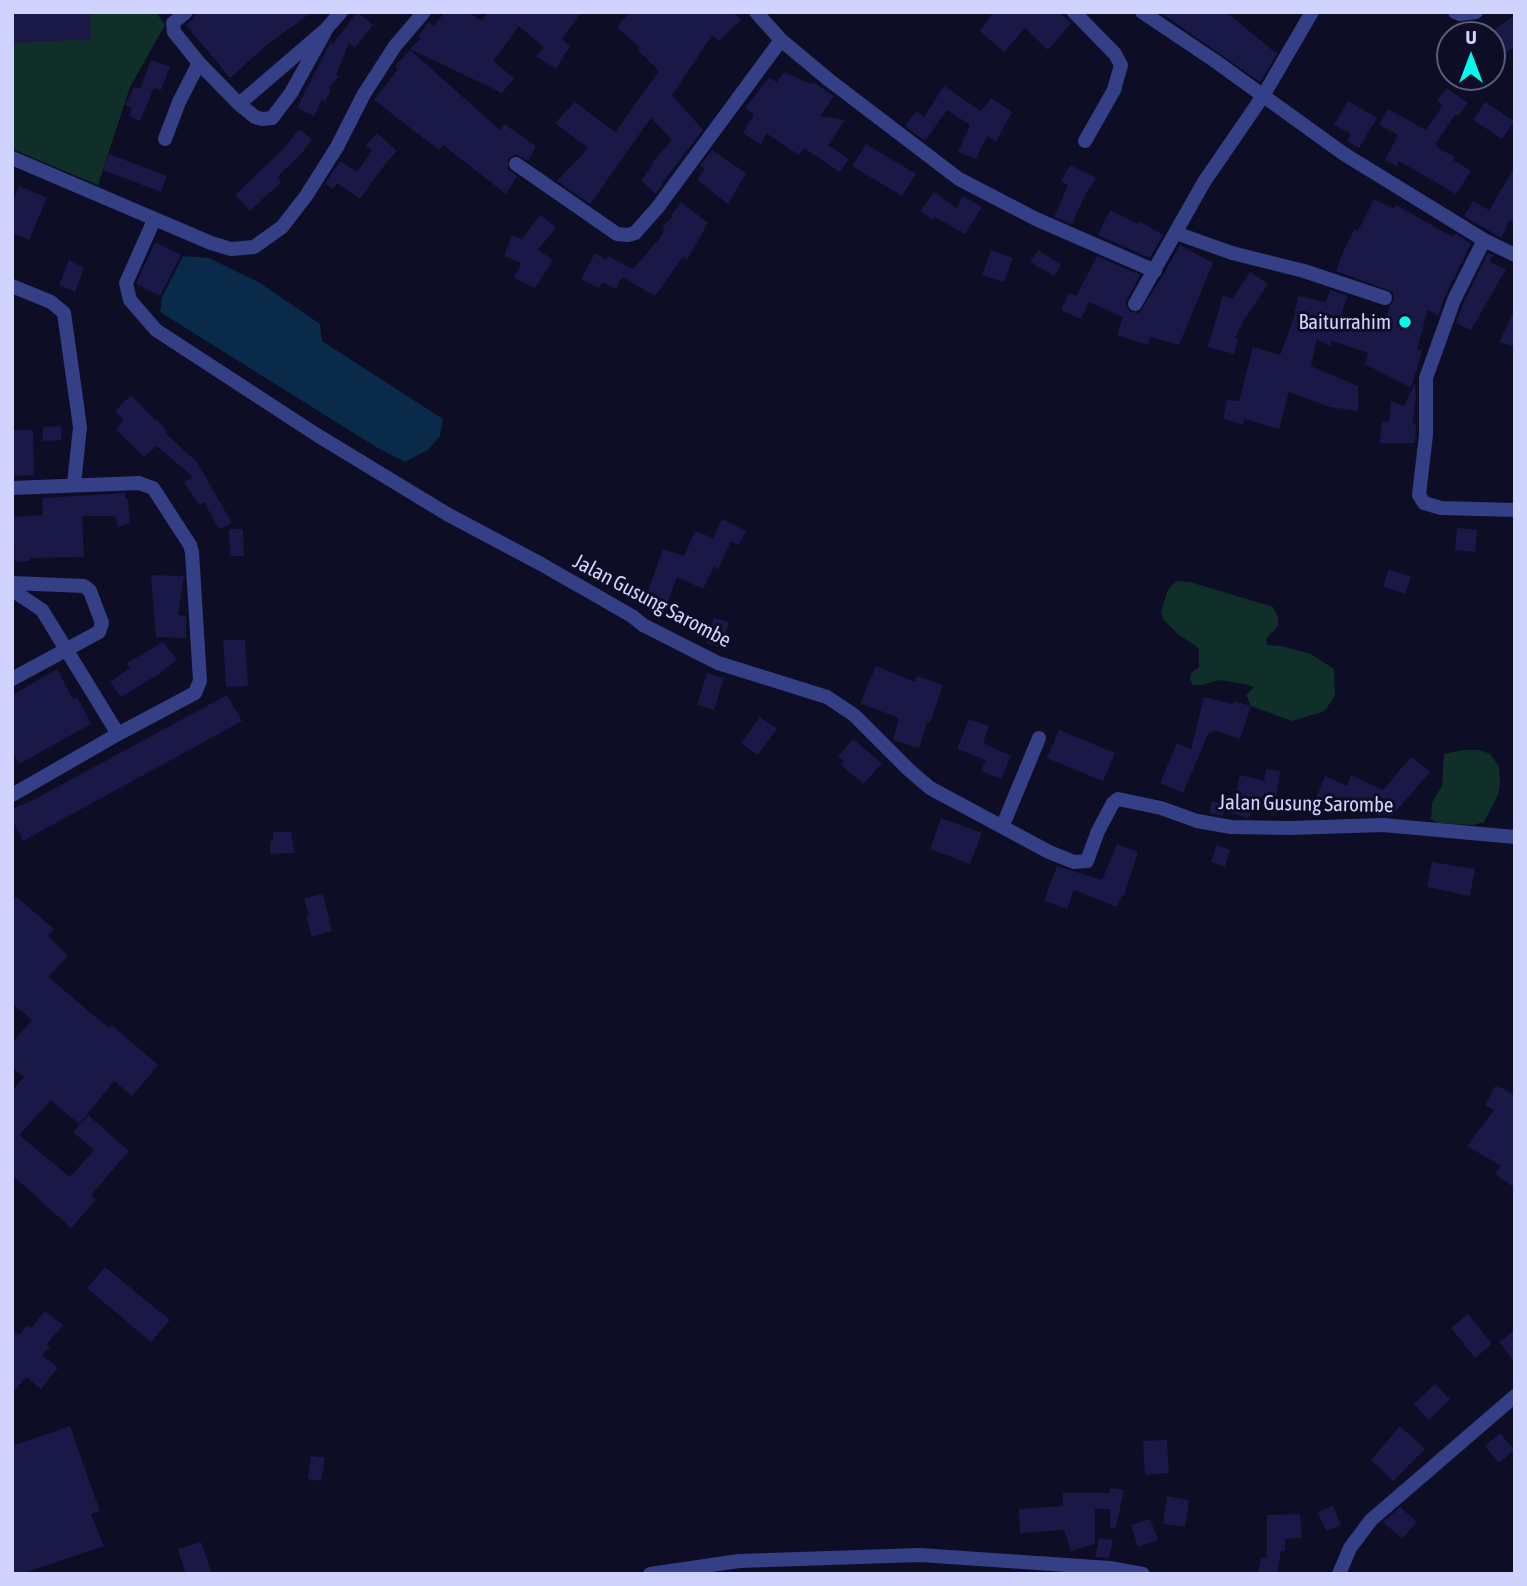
<!DOCTYPE html>
<html>
<head>
<meta charset="utf-8">
<style>
  body { margin:0 }
  #map { position:relative; width:1527px; height:1586px; overflow:hidden; background:#0d0d25; font-family:"Asap Condensed",sans-serif }
  canvas { display:block }
  .frame { position:absolute; inset:0; border:14px solid #d1d3ff; pointer-events:none }
  .north { position:absolute; left:1436px; top:21px; width:70px; height:70px; box-sizing:border-box; background:#0d0d25; border:2px solid #5b5c7c; border-radius:50%; rotate:0deg; font-size:19px; font-weight:700; line-height:28px; text-align:center; color:#d1d3ff }
  .north::after { content:''; display:block; margin:auto; width:24px; height:32px; background:#00fced; clip-path:polygon(50% 0,100% 100%,50% 72%,0 100%) }
</style>
</head>
<body>
<div id="map">
<canvas width="1527" height="1586"></canvas>
<div class="frame"></div>
<div class="north">U</div>
</div>
<script>
const ctx = document.querySelector('canvas').getContext('2d');
ctx.lineJoin = 'round';
function fill(path, color) {
  ctx.fillStyle = color;
  ctx.fill(path, 'evenodd');
}
function poly(rows) {
  const path = new Path2D();
  for (const r of rows) {
    path.moveTo(r[0], r[1]);
    for (let i = 2; i < r.length; i += 2) path.lineTo(r[i], r[i + 1]);
  }
  return path;
}
function strokePath(path, color, width, dash) {
  ctx.strokeStyle = color;
  ctx.lineWidth = width;
  ctx.lineCap = dash ? 'butt' : 'round';
  ctx.setLineDash(dash || []);
  ctx.stroke(path);
}
function drawText(font, color, halo, rows, align = 'center') {
  ctx.font = font + ' "Asap Condensed",sans-serif';
  ctx.lineWidth = 6;
  ctx.setLineDash([]);
  ctx.textBaseline = 'middle';
  ctx.strokeStyle = halo;
  ctx.fillStyle = color;
  for (const [text, x, y, turn = 0] of rows) {
    ctx.save();
    ctx.translate(x, y);
    ctx.rotate((+turn || 0) * Math.PI / 180);
    ctx.textAlign = isNaN(turn) ? turn : align;
    if (halo) ctx.strokeText(text, 0, 0);
    ctx.fillText(text, 0, 0);
    ctx.restore();
  }
}
const green = poly([
  [12,12,156,12,165,25,130,87,98,185,12,149],
  [1176,581,1190,582,1273,607,1278,617,1278,626,1266,639,1267,645,1282,646,1311,654,1334,669,1335,695,1325,711,1292,721,1251,706,1246,695,1254,687,1245,684,1218,680,1202,685,1193,685,1190,679,1191,673,1199,667,1199,650,1195,645,1180,636,1163,619,1161,611,1168,590],
  [1462,750,1480,750,1490,754,1499,766,1500,783,1498,795,1484,822,1473,825,1438,823,1431,819,1432,803,1442,786,1444,754]
]);
const water = poly([
  [183,256,209,258,260,283,320,324,322,341,443,419,440,436,428,450,405,462,376,447,160,312,162,297]
]);
const building = poly([
  [12,12,90,12,91,39,12,43],
  [195,12,312,12,268,44,230,78,186,25,193,19],
  [357,12,373,25,355,48,349,43,336,75,339,76,329,88,331,90,325,101,322,99,314,116,297,108,330,43,333,44],
  [445,12,468,12,482,21,488,12,581,12,562,39,570,46,556,69,536,56,544,47,519,26,493,61,514,78,502,93,410,49,421,38,418,36,429,22,434,26],
  [630,12,733,12,741,20,719,41,712,35,672,95,703,130,665,179,656,194,641,180,653,164,652,163,672,140,651,118,590,204,557,181,588,148,555,123,575,102,615,132,659,71,638,50,640,48,617,27],
  [993,12,1059,12,1071,23,1048,50,1025,28,1004,52,980,31],
  [1160,12,1226,12,1277,54,1260,82],
  [1515,15,1515,46,1492,63,1492,31],
  [410,50,500,130,504,124,536,146,528,161,516,154,508,159,508,169,517,176,506,194,443,145,439,150,374,100,398,69,395,66],
  [151,60,170,67,161,90,154,88,140,121,129,116,132,108,125,105,134,87,140,89],
  [784,72,811,84,813,82,834,96,820,116,845,120,828,145,849,159,840,172,804,148,799,155,766,133,761,145,743,133,754,114,745,108,769,78,777,82],
  [944,86,981,111,991,98,1012,112,996,142,987,136,976,159,958,152,970,125,947,110,925,141,905,126,916,111,924,117],
  [1447,88,1468,103,1458,116,1456,114,1435,144,1438,145,1436,147,1455,157,1453,160,1471,171,1456,194,1399,161,1396,166,1385,160,1398,135,1379,125,1388,109,1426,130,1443,105,1437,101],
  [1348,101,1377,118,1359,148,1347,141,1351,134,1334,125],
  [1485,102,1514,121,1502,139,1473,120],
  [299,129,312,139,301,154,277,177,281,182,250,211,235,195,284,148],
  [377,133,397,151,386,163,360,199,337,183,333,189,325,184,340,161,357,172,372,150,366,145],
  [866,144,916,174,902,196,852,166],
  [712,150,746,173,728,204,697,180,705,169,700,166],
  [109,154,167,176,161,192,103,170],
  [1070,165,1096,178,1085,195,1072,224,1054,217,1068,185,1061,182],
  [1515,167,1515,224,1510,220,1501,238,1464,216,1473,201,1489,210],
  [19,186,47,198,29,240,12,233,12,203],
  [934,192,956,208,963,196,982,207,965,234,935,217,933,220,920,211],
  [1374,199,1394,209,1396,205,1453,237,1455,233,1471,244,1445,296,1438,315,1428,310,1417,349,1422,351,1411,388,1365,364,1368,353,1332,341,1330,346,1317,339,1311,366,1358,386,1358,411,1330,407,1289,392,1279,429,1244,419,1243,425,1223,418,1227,400,1239,401,1253,347,1280,355,1293,320,1298,296,1326,302,1330,290,1348,296,1341,314,1384,328,1390,306,1394,300,1393,292,1336,271,1345,247,1355,229,1358,231],
  [681,202,708,223,687,260,683,257,655,296,622,277,616,289,602,282,599,288,581,279,595,253,606,260,608,256,633,269,659,239,665,229,662,227,673,217,671,215],
  [1110,210,1138,224,1140,221,1163,235,1150,258,1098,235],
  [540,215,556,227,538,250,553,260,535,288,514,278,521,263,504,256,512,235,522,239],
  [155,242,181,255,160,296,136,284],
  [1180,245,1213,263,1179,345,1150,337,1148,345,1117,335,1123,317,1089,302,1081,319,1061,310,1069,293,1076,296,1097,256,1140,275,1125,303,1130,312,1139,313,1163,275],
  [991,250,1013,258,1004,282,982,275],
  [1038,250,1061,265,1054,276,1030,262],
  [1488,253,1493,255,1490,262,1506,269,1471,330,1456,323,1463,304],
  [69,260,84,268,75,292,59,285],
  [1250,272,1268,284,1244,320,1235,338,1238,339,1234,354,1208,347,1223,295,1232,299],
  [1515,310,1515,347,1499,342],
  [1415,383,1416,398,1412,424,1416,424,1415,443,1380,443,1382,421,1389,422,1391,401,1404,406],
  [131,395,155,420,157,419,167,431,165,433,197,462,232,523,219,529,204,502,199,505,184,482,193,477,157,446,144,457,116,430,124,420,115,411],
  [61,426,61,440,43,441,43,427],
  [12,430,33,430,34,475,12,476],
  [125,493,125,499,128,499,130,523,118,527,115,516,82,516,84,557,30,558,30,561,15,562,13,517,43,515,42,498],
  [722,519,746,531,739,545,731,541,718,569,714,567,703,589,677,577,667,604,646,596,663,549,684,556,695,531,713,538],
  [1457,528,1477,530,1475,552,1455,550],
  [229,529,243,529,244,556,230,556],
  [1389,569,1411,577,1405,594,1383,586],
  [151,575,184,576,178,615,186,616,186,638,156,637],
  [714,618,729,622,721,648,706,643],
  [223,640,245,640,248,686,226,687],
  [163,642,177,659,159,674,121,697,110,682,130,668,127,663],
  [876,666,915,682,917,676,943,685,930,723,927,722,919,748,893,740,899,718,860,703],
  [57,669,73,699,77,697,91,724,19,764,12,750,12,695],
  [707,673,724,678,714,710,697,705],
  [227,695,242,721,23,841,12,819,12,811,17,807,35,799],
  [1204,697,1233,704,1234,701,1251,706,1240,739,1213,730,1212,733,1209,732,1183,793,1160,783,1177,743,1191,749],
  [760,717,777,729,758,755,741,743],
  [969,719,989,726,983,743,1011,756,1001,779,981,771,986,760,957,749],
  [1059,730,1115,753,1103,781,1047,758],
  [853,739,882,763,864,784,841,765,844,761,838,757],
  [1411,757,1430,772,1392,816,1383,815,1368,803,1363,814,1334,799,1330,809,1314,803,1325,776,1347,786,1351,775,1383,790],
  [1266,769,1280,771,1276,800,1254,796,1249,818,1231,813,1240,775,1264,781],
  [1212,801,1226,804,1223,816,1209,813],
  [941,818,982,833,970,864,930,849],
  [273,832,291,832,294,853,270,854,270,841,273,841],
  [1117,844,1138,852,1124,896,1122,895,1117,907,1074,890,1067,909,1044,901,1057,866,1102,880],
  [1217,845,1230,850,1225,867,1211,862],
  [1432,862,1475,869,1470,896,1427,887],
  [323,893,332,931,312,937,306,916,309,915,304,899],
  [12,896,19,899,54,929,48,936,68,956,48,977,109,1028,112,1025,158,1065,132,1096,114,1081,79,1124,51,1100,19,1135,70,1177,94,1150,73,1132,88,1115,129,1151,91,1195,96,1200,71,1228,12,1175,12,1091,24,1077,12,1067,12,1043,32,1020,12,1004],
  [1496,1085,1515,1095,1515,1188,1495,1174,1501,1166,1467,1146,1494,1110,1485,1105],
  [105,1267,170,1320,151,1342,87,1288],
  [45,1311,63,1325,47,1344,50,1347,42,1355,58,1368,41,1389,26,1377,12,1394,12,1330,19,1335,27,1325,31,1328],
  [1468,1314,1492,1344,1475,1358,1451,1328],
  [1515,1330,1515,1363,1499,1342],
  [1435,1384,1450,1399,1429,1420,1414,1404],
  [70,1426,100,1511,91,1514,104,1546,21,1574,12,1574,12,1446],
  [1400,1426,1425,1449,1393,1481,1371,1460],
  [1500,1433,1514,1450,1499,1463,1485,1446],
  [1167,1440,1169,1473,1145,1475,1143,1441],
  [311,1456,325,1458,321,1481,308,1479],
  [1110,1488,1124,1490,1116,1528,1110,1528,1110,1509,1095,1509,1095,1544,1071,1551,1064,1530,1020,1533,1019,1509,1063,1506,1063,1493,1110,1493],
  [1167,1496,1189,1500,1185,1527,1163,1524],
  [1333,1506,1341,1525,1326,1531,1317,1512],
  [1400,1507,1417,1522,1402,1539,1383,1522],
  [1300,1514,1302,1538,1285,1539,1285,1551,1281,1551,1277,1574,1258,1574,1261,1557,1267,1558,1267,1515],
  [1150,1519,1158,1540,1138,1547,1131,1525],
  [1099,1538,1113,1540,1109,1558,1095,1557],
  [201,1542,212,1574,186,1574,178,1549]
]);
const street = poly([
  [186,12,173,23,174,32,199,63,239,104,255,117,262,119,272,118,291,93,327,28,341,12],
  [756,12,781,40,829,80,959,179,1036,219,1155,271],
  [1074,12,1115,54,1121,65,1114,90,1085,141],
  [1142,12,1215,61,1344,154,1484,240,1515,255],
  [1455,12,1460,14,1476,12],
  [239,104,324,31],
  [165,139,179,102,199,63],
  [12,158,211,243,231,249,254,247,282,227,306,196,337,147,364,94,395,46,424,12],
  [516,164,617,234,628,235,635,233,658,207,781,40],
  [154,220,126,283,130,300,156,330,317,435,447,514,541,564,632,616,643,625,718,663,827,697,854,715,909,770,930,788,1049,852,1074,862,1087,861,1098,831,1113,803,1118,799,1161,808,1197,821,1231,827,1290,828,1383,825,1515,837],
  [1176,233,1232,253,1304,271,1385,298],
  [1484,240,1454,300,1426,378,1426,435,1419,495,1424,503,1441,508,1515,510],
  [12,286,51,302,64,313,80,427,74,484],
  [1135,304,1204,182,1263,96,1312,12],
  [12,488,139,483,153,488,190,545,192,552,200,681,195,693,118,734,12,795],
  [12,583,84,586,90,591,102,623,99,632,12,679],
  [12,590,42,610,118,734],
  [1003,825,1039,738],
  [650,1574,739,1561,920,1555,1110,1568,1143,1574],
  [1339,1574,1350,1548,1371,1520,1515,1396]
]);
const markers = [
  [1405,322,7,"#00fced"]
];
const poiNames = [
  ["Baiturrahim",1391,322]
];
const streetNames = [
  ["Jalan Gusung Sarombe",652,601,28],
  ["Jalan Gusung Sarombe",1306,804,1]
];
fill(green, '#102f29');
fill(water, '#092a48');
fill(building, '#1a1847');
strokePath(street, '#353f86', 14);
for (const [x, y, r, color] of markers) {
  const dot = new Path2D();
  dot.arc(x, y, r, 0, 2 * Math.PI);
  ctx.fillStyle = color;
  ctx.fill(dot);
  strokePath(dot, '#0d0d25', 2.5);
}
drawText('21px', '#d1d3ff', '#0d0d25', poiNames, 'right');
drawText('21px', '#d1d3ff', '#0d0d25', streetNames);
</script>
</body>
</html>
